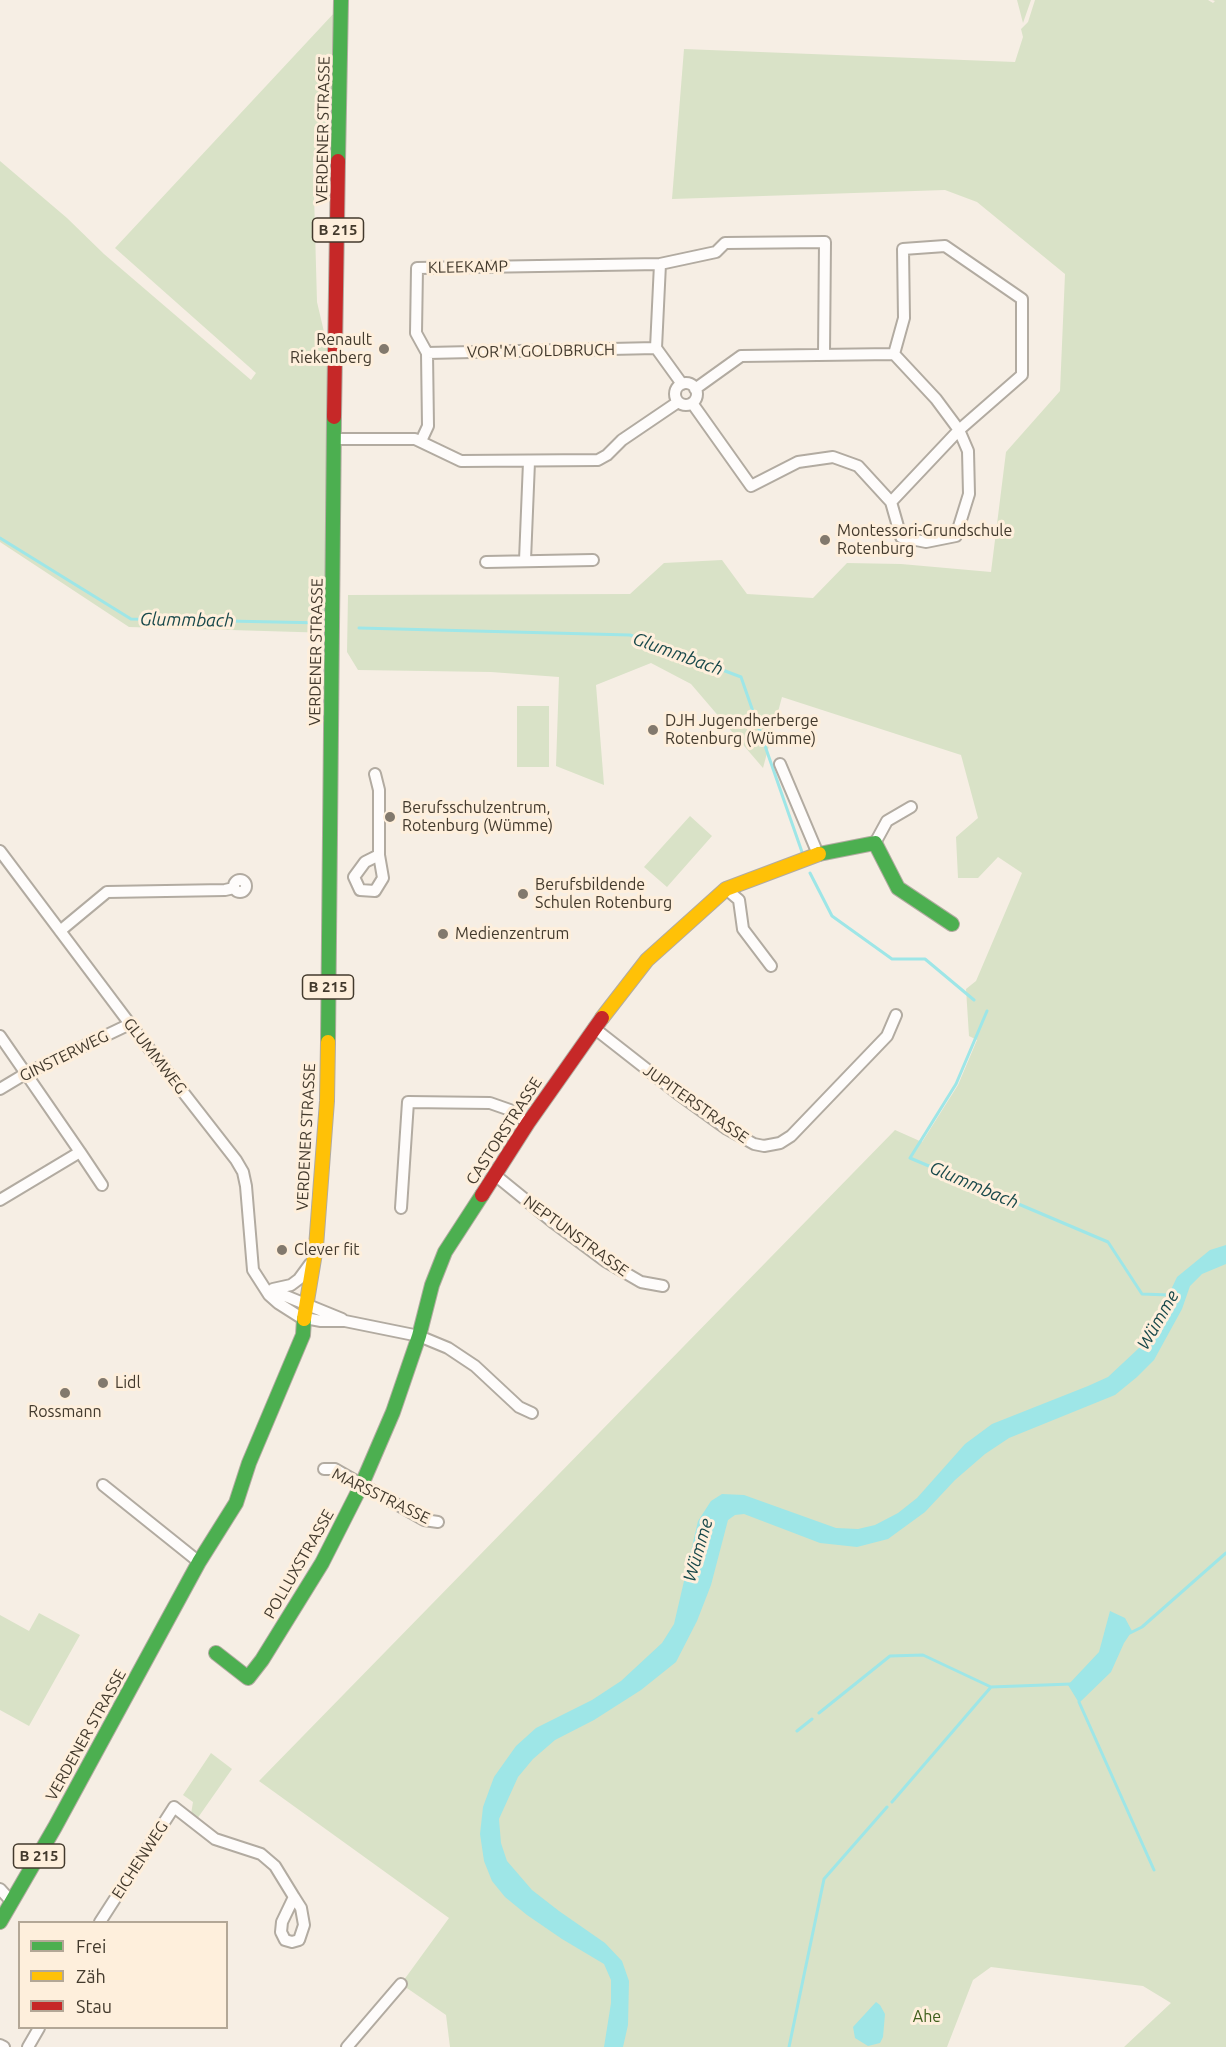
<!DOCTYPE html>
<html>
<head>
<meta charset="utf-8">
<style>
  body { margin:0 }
  #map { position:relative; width:1226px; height:2047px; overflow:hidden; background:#f6eee4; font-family:Ubuntu,sans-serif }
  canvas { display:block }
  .legend { position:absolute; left:18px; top:1921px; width:210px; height:108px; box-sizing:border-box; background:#feefdc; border:2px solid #b3a796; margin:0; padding:8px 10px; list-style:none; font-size:18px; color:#433a2d }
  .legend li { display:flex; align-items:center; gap:12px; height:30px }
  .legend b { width:30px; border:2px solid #b3a796 }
</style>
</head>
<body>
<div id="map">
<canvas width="1226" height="2047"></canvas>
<ul class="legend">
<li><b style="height:8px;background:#4caf50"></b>Frei</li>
<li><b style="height:8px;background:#ffc107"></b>Zäh</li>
<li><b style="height:8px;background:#c62828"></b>Stau</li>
</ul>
</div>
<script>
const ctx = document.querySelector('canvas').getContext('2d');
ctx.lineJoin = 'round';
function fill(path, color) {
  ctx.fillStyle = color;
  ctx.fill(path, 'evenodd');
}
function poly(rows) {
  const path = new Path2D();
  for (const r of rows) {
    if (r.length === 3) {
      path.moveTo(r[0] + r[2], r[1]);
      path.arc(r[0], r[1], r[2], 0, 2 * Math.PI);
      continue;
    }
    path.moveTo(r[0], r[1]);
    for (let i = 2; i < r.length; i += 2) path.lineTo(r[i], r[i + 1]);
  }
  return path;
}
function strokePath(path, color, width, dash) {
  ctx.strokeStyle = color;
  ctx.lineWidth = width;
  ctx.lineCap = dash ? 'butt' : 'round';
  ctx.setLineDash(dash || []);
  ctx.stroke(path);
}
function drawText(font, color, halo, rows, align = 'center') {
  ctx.font = font + ' Ubuntu,sans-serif';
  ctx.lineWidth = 6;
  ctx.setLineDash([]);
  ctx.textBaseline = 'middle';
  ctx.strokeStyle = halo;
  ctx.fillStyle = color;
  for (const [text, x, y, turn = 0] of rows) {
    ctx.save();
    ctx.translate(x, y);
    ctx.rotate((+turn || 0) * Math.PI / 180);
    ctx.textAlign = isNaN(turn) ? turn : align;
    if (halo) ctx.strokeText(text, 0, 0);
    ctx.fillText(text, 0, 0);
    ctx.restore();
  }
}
const green = poly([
  [1017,0,1031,0,1023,23],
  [1035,0,1208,0,1213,3,1215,1,1212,0,1226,0,1226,2047,1124,2047,1171,2003,1143,1986,991,1967,973,1980,947,2047,450,2047,446,2015,401,1984,449,1918,259,1781,895,1130,922,1142,958,1085,977,1040,969,1036,966,989,976,981,1022,873,998,857,978,878,958,878,956,837,978,818,961,755,782,697,763,768,691,684,651,663,596,685,604,785,556,766,559,677,491,672,358,670,347,652,348,595,630,594,664,563,722,560,747,594,813,598,847,563,901,564,991,572,1006,452,1060,391,1065,274,977,202,945,190,672,199,684,49,1015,62,1023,37,1021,29,1028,22],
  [335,12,333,115,313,158,317,302,336,383,332,633,129,627,0,542,0,161,67,218,104,254,251,380,256,373,115,248],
  [517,706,549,706,549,767,517,767],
  [690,816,712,836,667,887,644,867],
  [39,1613,80,1635,29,1726,0,1710,0,1615,29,1631],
  [211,1753,232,1769,197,1819,191,1814,193,1802,183,1795]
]);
const water = poly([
  [1226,1245,1226,1264,1202,1274,1190,1286,1182,1309,1154,1360,1137,1377,1115,1395,1009,1438,985,1454,955,1480,925,1512,888,1539,857,1547,820,1543,744,1514,735,1515,728,1520,711,1585,697,1621,676,1662,641,1690,594,1720,555,1740,533,1759,518,1777,499,1819,501,1843,507,1861,532,1890,559,1911,605,1943,622,1961,629,1981,628,2025,623,2047,604,2047,611,2003,611,1980,604,1964,562,1939,527,1915,505,1897,492,1881,484,1861,480,1834,483,1807,494,1777,516,1746,536,1728,592,1700,621,1681,662,1643,674,1624,698,1521,711,1501,722,1494,744,1495,836,1528,858,1529,875,1525,898,1513,917,1498,965,1444,992,1424,1088,1386,1108,1377,1139,1348,1151,1332,1177,1277,1210,1250],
  [1110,1611,1125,1618,1132,1631,1124,1643,1111,1672,1079,1703,1068,1685,1099,1652],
  [876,2002,880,2005,885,2014,883,2037,880,2043,868,2046,855,2038,853,2027]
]);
const stream = poly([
  [0,538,131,619,324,623],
  [359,628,630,635,741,677,802,852],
  [810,873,832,916,892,959,925,959,974,1000],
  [987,1011,956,1084,910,1158,1108,1242,1142,1294,1169,1295],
  [1130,1633,1142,1627,1226,1553],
  [1079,1702,1154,1870],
  [819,1713,890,1656,923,1655,991,1687],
  [797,1731,812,1719],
  [892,1802,991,1687,1071,1684],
  [789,2047,824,1879,887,1807]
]);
const street = poly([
  [660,264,656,348,682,384],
  [427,353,656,348],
  [686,394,11],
  [692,403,751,486,798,462,833,457,858,466,891,502,901,537,926,542,956,536,969,494,968,451,959,430,936,399,894,354,741,356,695,389],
  [335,439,415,439,461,461,598,460,607,455,622,440,678,402],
  [421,441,428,426,427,353,416,333,417,268,660,264,716,252,725,243,825,242,824,354],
  [891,502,959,430,1022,375,1022,299,945,246,903,249,904,318,894,354],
  [525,560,529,462],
  [486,562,593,560],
  [780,764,818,854],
  [375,774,379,790,379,855,383,878,375,891,360,890,354,877,365,862,379,855],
  [875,843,887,821,911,807],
  [0,851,130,1024,236,1160,243,1172,246,1186,253,1270,269,1295,278,1303,300,1317,321,1321,345,1321,419,1336,448,1348,475,1366,519,1407,532,1413],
  [240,886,6],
  [726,889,739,900,743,929,771,966],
  [60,931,107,892,225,890,234,888],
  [594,1028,677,1093,727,1129,754,1144,764,1146,780,1143,791,1136,887,1036,896,1015],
  [0,1036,80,1152,0,1200],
  [0,1089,25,1074,130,1024],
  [80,1152,102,1185],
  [495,1175,554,1223,605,1261,641,1282,663,1286],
  [401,1208,408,1102,490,1103,510,1110,528,1123],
  [273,1289,291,1285,299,1279,310,1264],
  [271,1290,342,1319],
  [324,1469,335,1469,424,1520,438,1522],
  [103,1485,199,1562],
  [0,1889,11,1901],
  [100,1922,174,1807,215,1839,261,1854,275,1866,294,1897,282,1922,281,1932,285,1940,292,1942,299,1940,304,1925,301,1908,294,1897],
  [0,2045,4,2047],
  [28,2047,39,2028],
  [347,2047,401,1984]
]);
const fast = poly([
  [338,161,341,0],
  [819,854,875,843,898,888,952,924],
  [328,1042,334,417],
  [216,1653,248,1678,262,1660,322,1563,362,1484,393,1412,419,1336,432,1285,445,1252,482,1195],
  [0,1922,55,1827,199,1562,236,1503,249,1463,303,1335,304,1319]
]);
const slow = poly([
  [602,1018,647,960,726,889,819,854],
  [304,1319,316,1247,327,1101,328,1042]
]);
const jam = poly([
  [334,417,338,161],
  [482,1195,528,1123,602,1018]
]);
const markers = [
  [384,349,6,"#82796d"],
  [825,540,6,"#82796d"],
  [653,730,6,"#82796d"],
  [390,817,6,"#82796d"],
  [523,894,6,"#82796d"],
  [443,934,6,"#82796d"],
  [282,1250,6,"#82796d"],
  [103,1383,6,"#82796d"],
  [65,1393,6,"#82796d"]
];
const shields = [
  [338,230,51],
  [328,987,51],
  [39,1856,51]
];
const shieldNames = [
  ["B 215",338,230],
  ["B 215",328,987],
  ["B 215",39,1856]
];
const streetNames = [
  ["VERDENER STRASSE",323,130,-89],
  ["KLEEKAMP",468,267,-1],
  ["VOR'M GOLDBRUCH",541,351,-1],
  ["VERDENER STRASSE",316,652,-89],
  ["GINSTERWEG",64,1056,-26],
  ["GLUMMWEG",155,1056,52],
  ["JUPITERSTRASSE",696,1104,35],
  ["CASTORSTRASSE",504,1131,-57],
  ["VERDENER STRASSE",306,1137,-87],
  ["NEPTUNSTRASSE",576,1236,36],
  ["MARSSTRASSE",381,1496,26],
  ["POLLUXSTRASSE",299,1564,-60],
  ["VERDENER STRASSE",86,1735,-61],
  ["EICHENWEG",140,1860,-57]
];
const poiNames = [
  ["Renault",372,340,"right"],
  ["Riekenberg",372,358,"right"],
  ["Montessori-Grundschule",837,531],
  ["Rotenburg",837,549],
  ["DJH Jugendherberge",665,721],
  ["Rotenburg (Wümme)",665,739],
  ["Berufsschulzentrum,",402,808],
  ["Rotenburg (Wümme)",402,826],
  ["Berufsbildende",535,885],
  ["Schulen Rotenburg",535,903],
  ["Medienzentrum",455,934],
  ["Clever fit",294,1250],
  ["Lidl",115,1383],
  ["Rossmann",65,1412,"center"]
];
const parkNames = [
  ["Ahe",927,2017]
];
const waterNames = [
  ["Glummbach",187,620,1],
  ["Glummbach",678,654,20],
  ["Glummbach",974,1185,23],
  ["Wümme",1158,1320,-60],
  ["Wümme",698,1550,-74]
];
fill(green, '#d9e2c7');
fill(water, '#9ee6e7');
strokePath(stream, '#9ee6e7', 3);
strokePath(street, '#b2aba1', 14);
strokePath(fast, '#b2aba1', 16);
strokePath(slow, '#b2aba1', 16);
strokePath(jam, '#b2aba1', 16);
strokePath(street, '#fefcfb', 10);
strokePath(fast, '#4caf50', 14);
strokePath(slow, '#ffc107', 14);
strokePath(jam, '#c62828', 14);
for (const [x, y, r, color] of markers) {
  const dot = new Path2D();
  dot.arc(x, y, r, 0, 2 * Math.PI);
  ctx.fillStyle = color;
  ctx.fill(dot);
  strokePath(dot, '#feefdc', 2);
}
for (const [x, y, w] of shields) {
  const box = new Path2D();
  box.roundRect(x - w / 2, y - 12, w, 24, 4.5);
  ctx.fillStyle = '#feefdc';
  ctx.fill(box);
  strokePath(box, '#433a2d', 1.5);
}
drawText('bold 15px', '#433a2d', null, shieldNames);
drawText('16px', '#433a2d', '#feefdc', streetNames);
drawText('16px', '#433a2d', '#feefdc', poiNames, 'left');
drawText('16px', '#3f5f1c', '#feefdc', parkNames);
drawText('italic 18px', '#19494b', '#feefdc', waterNames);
</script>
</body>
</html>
